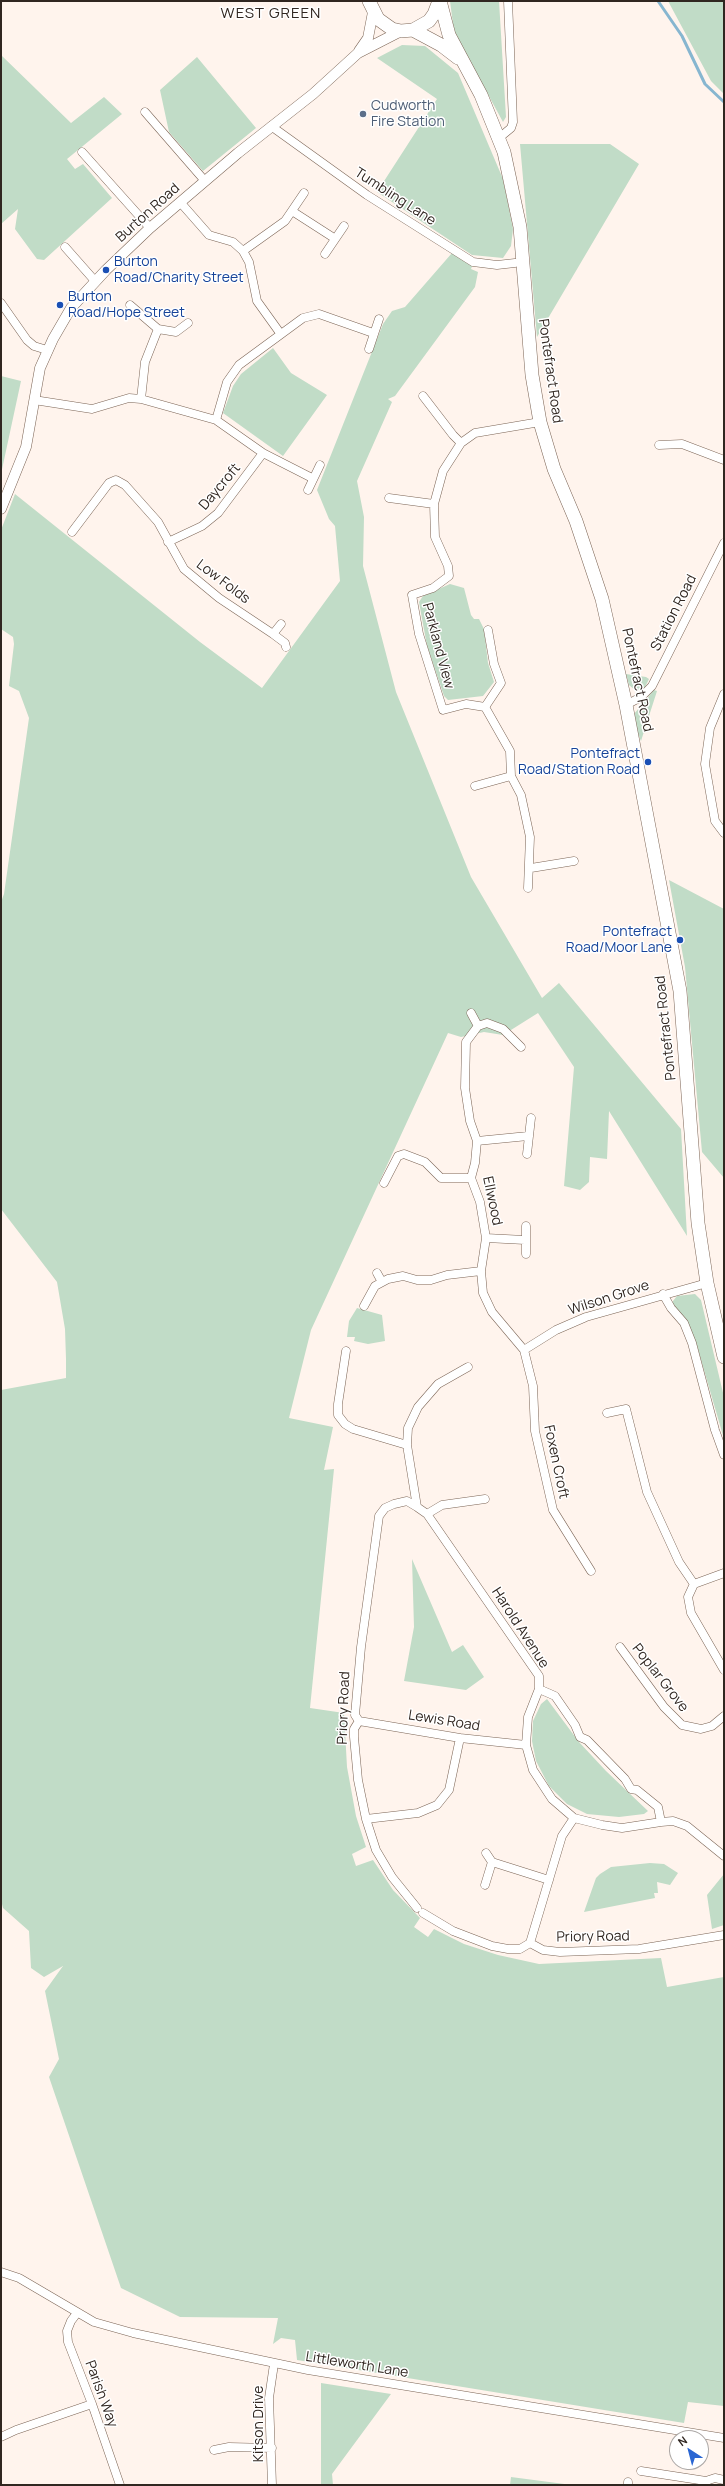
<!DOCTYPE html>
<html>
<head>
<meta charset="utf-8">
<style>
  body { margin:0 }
  #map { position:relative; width:725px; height:2486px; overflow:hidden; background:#fff4ed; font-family:Manrope,sans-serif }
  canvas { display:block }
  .frame { position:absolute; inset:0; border:2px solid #302620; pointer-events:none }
  .north { position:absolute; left:669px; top:2430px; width:40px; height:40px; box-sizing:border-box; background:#fff; border:1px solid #aca8a6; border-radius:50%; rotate:324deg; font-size:11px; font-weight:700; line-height:16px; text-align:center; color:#302620 }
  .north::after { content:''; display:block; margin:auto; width:14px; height:18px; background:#2a66d3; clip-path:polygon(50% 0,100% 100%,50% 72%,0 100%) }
</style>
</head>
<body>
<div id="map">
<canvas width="725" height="2486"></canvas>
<div class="frame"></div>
<div class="north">N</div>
</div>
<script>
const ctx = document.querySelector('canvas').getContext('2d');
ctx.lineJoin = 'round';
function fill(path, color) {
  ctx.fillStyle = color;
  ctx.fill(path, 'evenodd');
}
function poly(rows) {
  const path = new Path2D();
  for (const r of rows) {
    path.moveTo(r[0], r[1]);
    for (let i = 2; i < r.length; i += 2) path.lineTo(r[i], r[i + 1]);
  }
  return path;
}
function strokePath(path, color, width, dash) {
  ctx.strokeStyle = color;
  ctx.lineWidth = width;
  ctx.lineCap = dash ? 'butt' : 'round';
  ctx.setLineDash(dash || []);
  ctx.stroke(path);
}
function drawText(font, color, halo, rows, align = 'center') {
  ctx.font = font + ' Manrope,sans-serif';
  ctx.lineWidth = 3;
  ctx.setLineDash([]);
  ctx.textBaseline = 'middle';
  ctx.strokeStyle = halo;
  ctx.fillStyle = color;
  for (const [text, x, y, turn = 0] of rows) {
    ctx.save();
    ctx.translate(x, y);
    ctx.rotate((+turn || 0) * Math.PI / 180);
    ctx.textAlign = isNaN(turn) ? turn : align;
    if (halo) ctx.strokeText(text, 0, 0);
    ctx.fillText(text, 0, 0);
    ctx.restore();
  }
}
const green = poly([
  [450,1,499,1,506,117,503,122,454,32],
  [668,1,724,1,724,94,711,81],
  [402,45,425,46,458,73,503,179,513,229,511,246,503,258,472,255,377,192,437,99,377,58],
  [1,55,71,123,104,97,122,114,67,159,75,169,83,164,112,198,44,260,37,259,15,229,18,209,1,224],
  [197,57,256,128,203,171,169,132,160,90],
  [520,144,610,144,639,164,537,337],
  [452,253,473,264,471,269,478,272,475,287,395,396,388,399,392,402,357,481,364,517,363,566,396,692,471,877,542,998,559,983,681,1129,687,1236,609,1111,607,1159,590,1157,589,1182,580,1190,564,1186,574,1067,538,1013,503,1035,484,1032,461,1037,448,1033,311,1330,289,1418,333,1427,324,1470,334,1469,310,1708,344,1713,347,1767,356,1816,366,1847,352,1854,356,1866,373,1860,393,1890,420,1918,414,1927,428,1937,434,1929,464,1944,498,1955,539,1964,661,1958,667,1987,724,1977,724,2406,688,2402,684,2423,297,2360,295,2340,281,2338,273,2344,278,2318,180,2317,121,2288,49,2077,59,2059,45,1991,63,1966,44,1977,31,1968,29,1931,3,1908,1,1900,1,1390,66,1378,66,1359,65,1329,57,1282,1,1209,1,902,4,894,29,718,19,691,9,686,14,644,13,637,1,629,1,530,15,494,200,642,262,688,340,581,335,526,329,519,317,490,383,324,392,311,405,307],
  [273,348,291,373,327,395,283,456,223,413,233,386,241,374],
  [1,376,21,381,1,474],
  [450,584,464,588,471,615,474,619,479,619,484,629,488,663,494,682,483,696,448,700,444,696,427,646,419,602,423,596],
  [626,674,646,677,649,679,645,687,636,691,629,685],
  [654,690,657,691,641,741,634,724,634,714],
  [669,880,724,909,724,1178,702,1152,685,967],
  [695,1294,701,1300,724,1397,724,1439,697,1346,685,1319,673,1305,673,1301,677,1296],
  [357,1308,382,1315,385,1341,368,1344,354,1341,355,1337,347,1337,349,1321],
  [412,1559,452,1652,463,1645,484,1677,466,1690,404,1681,414,1627],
  [547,1699,579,1742,606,1771,648,1811,644,1814,619,1817,587,1814,567,1804,549,1786,536,1761,532,1741,533,1721,541,1704],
  [650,1863,664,1864,678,1873,670,1885,657,1882,658,1893,654,1893,655,1898,584,1912,596,1878,600,1874,611,1867],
  [724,1874,724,1925,712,1929,707,1895],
  [321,2383,391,2394,332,2474,333,2485,321,2485],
  [511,2477,572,2485,510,2485]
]);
const stream = poly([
  [658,1,682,36,705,84,724,102]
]);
const minor = poly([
  [145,112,205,181],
  [271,126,367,195,473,262,497,265,515,263],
  [499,138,511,128,513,122,508,1],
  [82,152,150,228],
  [180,202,209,235,233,242,243,251,249,262,257,301,280,333],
  [292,211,334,238],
  [65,247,95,281],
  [243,251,285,221,304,193],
  [325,254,344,226],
  [1,303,27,340,34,346,47,350],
  [130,305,158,329,176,332,188,323],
  [369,349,379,319],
  [423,396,453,435,461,443],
  [141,399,145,362,158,329],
  [34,400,92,409,129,398,141,399,216,420,263,453,312,478],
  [216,420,227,382,239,365,303,318,319,314,373,333],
  [659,445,682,444,724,460],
  [308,490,320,465],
  [389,498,434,504],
  [72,532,109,483,116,480,125,485,158,522,184,569,219,598,273,634,285,643,286,647],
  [168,542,202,526,218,513,263,453],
  [273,634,281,624],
  [724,694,710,728,705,764,715,821,724,833],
  [626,705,641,697,652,686,724,543],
  [485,707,501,683,494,664,488,630],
  [475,786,511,776],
  [531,868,574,861],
  [528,888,530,837,521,795,511,776,510,751,485,707,466,704,443,710,419,634,412,595,433,588,449,576,448,566,435,537,434,504,443,471,461,443,475,433,540,422],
  [471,1013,478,1026],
  [521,1047,503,1029,487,1023,478,1026,466,1042,465,1088,470,1121,477,1141,475,1163,471,1178,480,1202,486,1238,481,1271,483,1293,492,1312,524,1350,533,1386,535,1431,553,1510,591,1571],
  [477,1141,528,1136],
  [527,1154,531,1118],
  [384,1183,398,1156,404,1154,425,1162,441,1178,471,1178],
  [486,1238,525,1240],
  [526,1254,526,1226],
  [377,1273,382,1282],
  [663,1294,671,1308,684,1323,692,1343,715,1430,724,1455],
  [364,1306,375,1286,388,1279,403,1276,417,1280,431,1280,447,1275,481,1271],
  [524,1350,556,1330,586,1317,707,1283],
  [346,1351,338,1404,338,1415,345,1424,353,1429,407,1445],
  [468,1367,438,1384,418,1407,408,1428,407,1445,417,1507,427,1514,539,1676,539,1689,555,1696,575,1725,580,1737,587,1740,625,1779,631,1789,637,1790,658,1807,661,1822,673,1821,687,1826,724,1856],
  [607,1413,626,1409,647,1492,679,1562,694,1584],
  [427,1514,442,1505,485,1499],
  [694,1584,688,1597,691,1613,724,1670],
  [694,1584,724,1573],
  [620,1647,664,1707,682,1725,701,1729,712,1726,724,1716],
  [539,1689,528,1717,526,1745,533,1770,552,1799,574,1818,602,1825,622,1828,661,1822],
  [359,1721,460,1738,526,1745],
  [366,1819,418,1813,437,1805,449,1790,460,1738],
  [492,1862,549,1880],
  [485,1885,492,1862,486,1853],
  [417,1908,392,1877,376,1850,366,1819,358,1780,354,1737,354,1729,359,1721,355,1715,361,1647,379,1516,385,1508,394,1504,407,1501,417,1507],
  [423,1913,453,1931,492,1946,508,1949,520,1949,530,1943,543,1950,560,1952,639,1949,724,1935],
  [530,1943,562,1836,574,1818],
  [1,2272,19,2278,94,2322,133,2333,308,2370,724,2438],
  [77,2313,71,2321,67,2331,68,2342,92,2404,120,2485],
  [1,2437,16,2430,92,2404],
  [214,2450,229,2447,272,2448],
  [641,2471,706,2481,715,2478,724,2480],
  [272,2485,269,2398,274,2364],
  [628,2485,628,2482]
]);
const tertiary = poly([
  [359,51,368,38,373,12],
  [1,509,26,447,40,368,53,339,71,308,106,270,150,228,238,153,313,94,358,53,401,31]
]);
const trunk = poly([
  [369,1,378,19,392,29,401,31,413,30,429,21,434,14,439,1],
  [440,1,449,35,481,95,504,152,520,227,532,375,540,422,554,469,576,521,602,599,626,705,680,991,698,1223,707,1283,724,1357],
  [413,30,441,45,458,58]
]);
const markers = [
  [363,114,4,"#5c6f8a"],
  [106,270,4,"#1a4fb4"],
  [60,305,4,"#1a4fb4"],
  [648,762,4,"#1a4fb4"],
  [680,940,4,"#1a4fb4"]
];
const serviceNames = [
  ["Cudworth",371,106],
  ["Fire Station",371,122]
];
const streetNames = [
  ["Tumbling Lane",395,197,33],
  ["Burton Road",148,213,-42],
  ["Pontefract Road",550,371,82],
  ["Daycroft",220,487,-50],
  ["Low Folds",223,582,37],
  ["Station Road",674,613,-63],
  ["Parkland View",438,646,75],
  ["Pontefract Road",637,680,78],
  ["Pontefract Road",666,1028,-96],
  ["Ellwood",492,1201,78],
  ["Wilson Grove",609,1298,-18],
  ["Foxen Croft",556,1462,78],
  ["Harold Avenue",520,1628,57],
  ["Poplar Grove",660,1678,52],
  ["Priory Road",344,1708,-88],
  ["Lewis Road",444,1721,9],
  ["Priory Road",593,1937,-1],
  ["Littleworth Lane",357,2365,9],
  ["Parish Way",101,2394,70],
  ["Kitson Drive",259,2424,-90]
];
const transitNames = [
  ["Burton",114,262],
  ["Road/Charity Street",114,278],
  ["Burton",68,297],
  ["Road/Hope Street",68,313],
  ["Pontefract",640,754,"right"],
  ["Road/Station Road",640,770,"right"],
  ["Pontefract",672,932,"right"],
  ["Road/Moor Lane",672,948,"right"]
];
const neighbourhoodNames = [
  ["WEST GREEN",271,14]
];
fill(green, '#c1dcc7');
strokePath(stream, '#87b6d0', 3);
strokePath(minor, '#7c6556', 9);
strokePath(tertiary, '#7c6556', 11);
strokePath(trunk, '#7c6556', 14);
strokePath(minor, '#fff', 8);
strokePath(tertiary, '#fff', 10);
strokePath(trunk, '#fff', 13);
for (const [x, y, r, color] of markers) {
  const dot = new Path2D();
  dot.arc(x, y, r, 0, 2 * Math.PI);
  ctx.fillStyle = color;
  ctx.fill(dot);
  strokePath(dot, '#fff', 1.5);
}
drawText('14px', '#4e5e75', '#fff', serviceNames, 'left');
drawText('14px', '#302620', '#fff', streetNames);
drawText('14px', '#164399', '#fff', transitNames, 'left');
ctx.letterSpacing = '1px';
drawText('15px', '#302620', '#fff', neighbourhoodNames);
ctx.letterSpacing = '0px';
</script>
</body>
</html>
